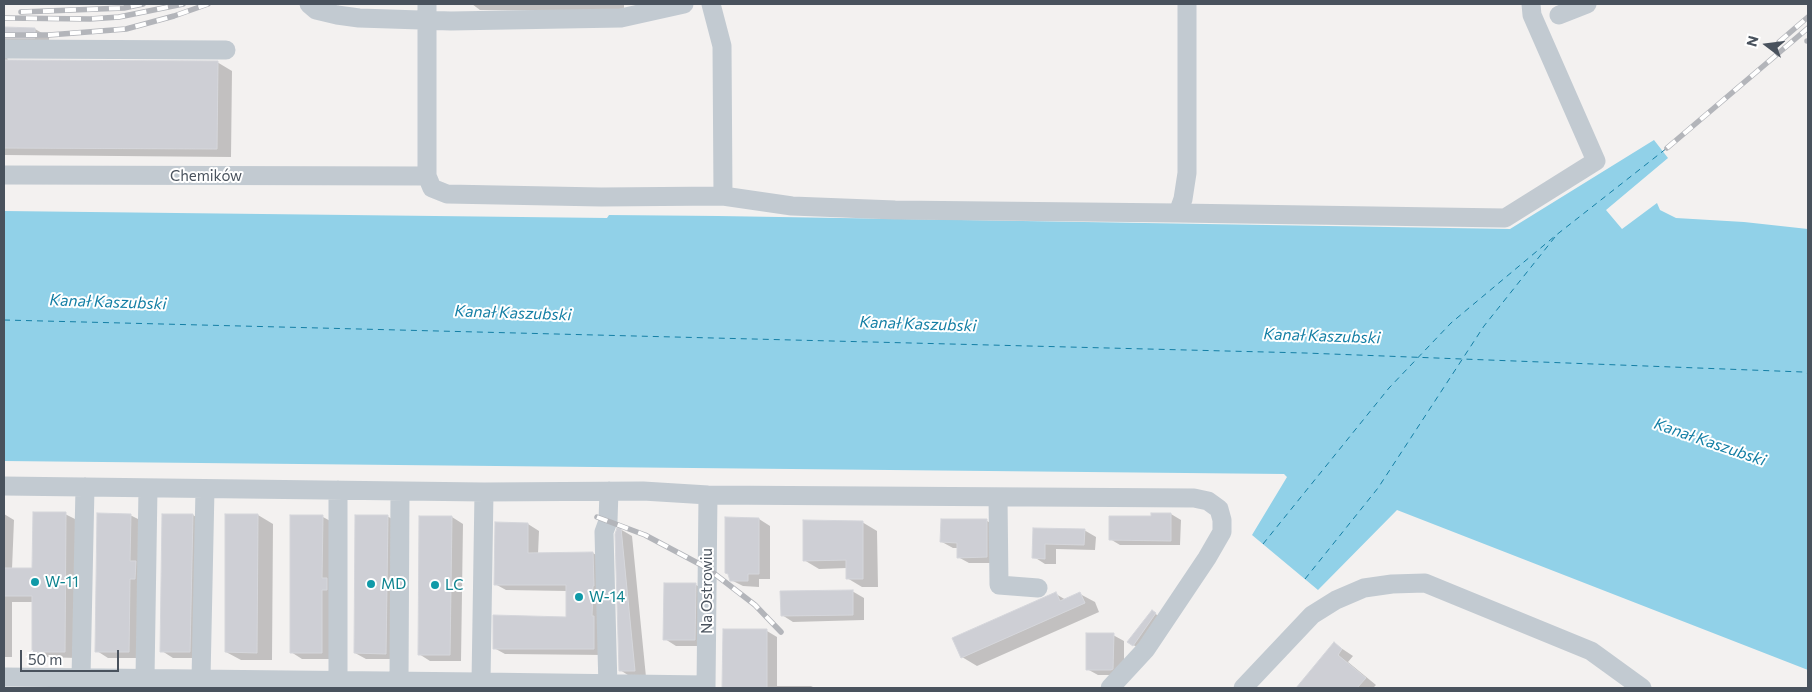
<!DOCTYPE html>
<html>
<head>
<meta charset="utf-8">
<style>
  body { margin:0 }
  #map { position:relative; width:1812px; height:692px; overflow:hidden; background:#f3f1f0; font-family:Commissioner,sans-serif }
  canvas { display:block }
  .frame { position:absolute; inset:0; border:5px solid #49525d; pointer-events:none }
  .north { position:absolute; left:1742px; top:20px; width:50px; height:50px; -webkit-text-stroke:4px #fff; paint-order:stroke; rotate:285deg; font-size:14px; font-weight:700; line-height:20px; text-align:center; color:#49525d }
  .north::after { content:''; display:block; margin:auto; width:18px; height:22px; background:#49525d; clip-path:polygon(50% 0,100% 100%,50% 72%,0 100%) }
  .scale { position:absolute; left:20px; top:650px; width:99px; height:22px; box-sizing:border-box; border:2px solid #49525d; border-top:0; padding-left:6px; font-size:15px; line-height:18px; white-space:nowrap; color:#49525d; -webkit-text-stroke:4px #fff; paint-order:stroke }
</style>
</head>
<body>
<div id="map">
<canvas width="1812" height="692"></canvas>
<div class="frame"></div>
<div class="north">N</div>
<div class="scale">50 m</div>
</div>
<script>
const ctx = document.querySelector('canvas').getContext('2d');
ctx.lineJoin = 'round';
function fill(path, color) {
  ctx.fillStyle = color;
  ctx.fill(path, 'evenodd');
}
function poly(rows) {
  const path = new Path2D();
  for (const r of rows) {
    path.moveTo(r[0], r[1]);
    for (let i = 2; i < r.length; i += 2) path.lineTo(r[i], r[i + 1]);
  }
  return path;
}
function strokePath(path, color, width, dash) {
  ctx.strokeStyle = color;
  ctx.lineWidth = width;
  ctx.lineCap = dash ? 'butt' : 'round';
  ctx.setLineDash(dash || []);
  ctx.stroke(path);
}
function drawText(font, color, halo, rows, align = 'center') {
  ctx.font = font + ' Commissioner,sans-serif';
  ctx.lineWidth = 4;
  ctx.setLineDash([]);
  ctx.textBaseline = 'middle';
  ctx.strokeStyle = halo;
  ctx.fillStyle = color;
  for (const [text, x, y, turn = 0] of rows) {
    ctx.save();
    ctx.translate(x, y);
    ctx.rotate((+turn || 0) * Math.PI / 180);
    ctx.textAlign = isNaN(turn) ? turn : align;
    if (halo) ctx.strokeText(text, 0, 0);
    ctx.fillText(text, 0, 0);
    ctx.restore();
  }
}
const water = poly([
  [1654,140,1668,158,1606,210,1622,229,1657,203,1660,210,1676,218,1744,222,1808,229,1808,670,1397,510,1318,590,1252,535,1287,477,1284,474,4,461,4,211,607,218,609,215,718,216,1510,229]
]);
const shadow = poly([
  [472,4,624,4,624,9,590,9,590,11,480,10],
  [4,29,35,29,49,37,49,45,7,57,8,61,217,62,232,71,231,157,4,155],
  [4,514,14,520,12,569,34,569,65,514,77,520,76,658,44,657,33,651,33,602,12,602,12,657,4,657],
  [1152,514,1171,514,1181,520,1180,545,1120,545,1110,539,1152,517],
  [130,515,142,521,140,658,108,658,97,651],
  [193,515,204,522,201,658,173,658,162,651],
  [258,515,273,524,272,660,241,660,226,652],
  [387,516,399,523,397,659,366,659,355,653],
  [323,517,334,523,333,659,302,659,291,652],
  [452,517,463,524,461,661,430,661,419,654],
  [759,519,770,526,770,579,759,579,759,587,743,586,731,580,730,575],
  [987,521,998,527,998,563,969,563,958,557,958,548,953,548,942,542],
  [862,522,877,531,878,587,862,587,847,578,847,568,819,569,804,560],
  [528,524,539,531,538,554,593,553,604,560,605,655,505,654,494,648,567,618,567,591,506,590,495,584],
  [620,529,632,536,646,677,631,677,620,670],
  [1034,529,1084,530,1096,537,1095,550,1056,549,1056,564,1045,564,1034,557],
  [696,585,707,591,706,646,676,646,665,639],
  [852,591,864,598,864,620,793,622,782,615],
  [1056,594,1066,600,1080,594,1095,602,1099,612,977,666,962,657],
  [1152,612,1159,616,1141,650,1129,642],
  [724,630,767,631,777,637,777,686,811,686,815,688,724,688],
  [1113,635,1124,641,1124,675,1098,675,1087,669],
  [1335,644,1353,656,1348,662,1376,685,1373,688,1298,688]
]);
const ferry = poly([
  [4,320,1305,353,1803,372,1808,374],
  [1263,544,1389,388,1451,323,1555,236,1667,148],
  [1305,579,1378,488,1484,326,1555,237]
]);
const building = poly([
  [4,27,35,28,35,38,4,38,4,27],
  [4,60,218,61,217,149,4,148,4,60],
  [33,512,66,512,65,652,32,652,32,596,4,596,4,568,32,568,33,512],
  [97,513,131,514,130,561,136,561,135,579,130,579,129,652,95,652,97,513],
  [1151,513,1171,513,1171,541,1109,540,1109,516,1151,516,1151,513],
  [162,514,193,514,190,652,160,652,162,514],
  [225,514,258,514,257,653,225,652,225,514],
  [290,515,323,515,322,578,327,578,327,590,322,590,322,653,290,653,290,515],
  [355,515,388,515,386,654,354,653,355,515],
  [419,516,452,516,450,655,418,655,419,516],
  [725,517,759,518,759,574,748,574,748,581,730,581,728,574,725,573,725,517],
  [941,519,987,519,987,557,957,558,957,543,940,542,941,519],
  [803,520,863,521,863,579,846,579,846,560,803,561,803,520],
  [495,522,528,523,528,553,593,552,594,586,593,586,592,616,594,616,594,649,493,649,493,615,566,617,566,585,494,585,495,522],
  [617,528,621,528,635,671,619,671,615,534,617,528],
  [1033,528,1085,529,1084,545,1045,544,1045,559,1032,558,1033,528],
  [664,583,696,583,695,640,663,640,664,583],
  [853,590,853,615,781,616,780,591,853,590],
  [1056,592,1060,601,1080,592,1085,603,961,658,952,638,1056,592],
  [1152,610,1156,613,1133,646,1127,642,1152,610],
  [723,629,767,629,767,688,722,688,723,629],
  [1086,633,1114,633,1113,669,1111,670,1086,670,1086,633],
  [1334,642,1342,649,1338,655,1366,678,1357,688,1296,688,1334,642]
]);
const minor = poly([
  [309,4,316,10,337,15,359,18,451,21,621,18,684,4],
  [427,4,427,176,432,188,447,194,601,197,723,196,792,206,895,210,1178,213,1183,199,1187,173,1187,4],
  [711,4,722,46,723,196],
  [1559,15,1587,4],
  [4,49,226,50],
  [4,175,427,176],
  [1178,213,1505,218,1596,161,1532,15,1531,4],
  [4,486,484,492,481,682,4,677],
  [484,492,643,491,708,495,1194,498,1208,501,1219,509,1222,520,1222,532,1207,558,1146,649,1110,688],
  [998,497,999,585,1038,588],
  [81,678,85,487],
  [145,678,148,488],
  [201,679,205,489],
  [338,680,338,490],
  [399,681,400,491],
  [481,688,481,682,706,685],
  [608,688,604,532,608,521,609,491],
  [706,688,708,495],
  [1243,688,1312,615,1336,600,1364,588,1392,584,1425,583,1591,651,1642,688]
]);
const rail = poly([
  [21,12,124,8,143,4],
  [4,18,90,19,119,17,183,4],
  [4,35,49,35,126,29,174,16,208,4],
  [1807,41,1808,41],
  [1779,42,1808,17],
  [1667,148,1808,28],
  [597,517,645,535,707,568,755,605,781,632]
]);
const markers = [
  [35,582,5,"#0f9aa8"],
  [371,584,5,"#0f9aa8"],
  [435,585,5,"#0f9aa8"],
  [579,597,5,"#0f9aa8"]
];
const streetNames = [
  ["Chemików",206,176],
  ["Na Ostrowiu",707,591,-90]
];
const cultureNames = [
  ["W-11",45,582],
  ["MD",381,584],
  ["LC",445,585],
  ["W-14",589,597]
];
const waterNames = [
  ["Kanał Kaszubski",108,302,2],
  ["Kanał Kaszubski",513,313,2],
  ["Kanał Kaszubski",918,324,2],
  ["Kanał Kaszubski",1322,336,2],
  ["Kanał Kaszubski",1710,442,19]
];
fill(water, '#91d1e8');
fill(shadow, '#0003');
strokePath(ferry, '#147fa5', 1, [6, 5]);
fill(building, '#cecfd5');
strokePath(building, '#d5d6db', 1);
strokePath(minor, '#c2cad1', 19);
strokePath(rail, '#b3b5ba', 5.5);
strokePath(rail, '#fff', 4, [11]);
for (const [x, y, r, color] of markers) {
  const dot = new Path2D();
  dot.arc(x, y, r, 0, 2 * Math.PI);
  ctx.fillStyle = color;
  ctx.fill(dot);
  strokePath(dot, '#fff', 2);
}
drawText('15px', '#49525d', '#fff', streetNames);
drawText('15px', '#0d838f', '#fff', cultureNames, 'left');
drawText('italic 16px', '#147fa5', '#fff', waterNames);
</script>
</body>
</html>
